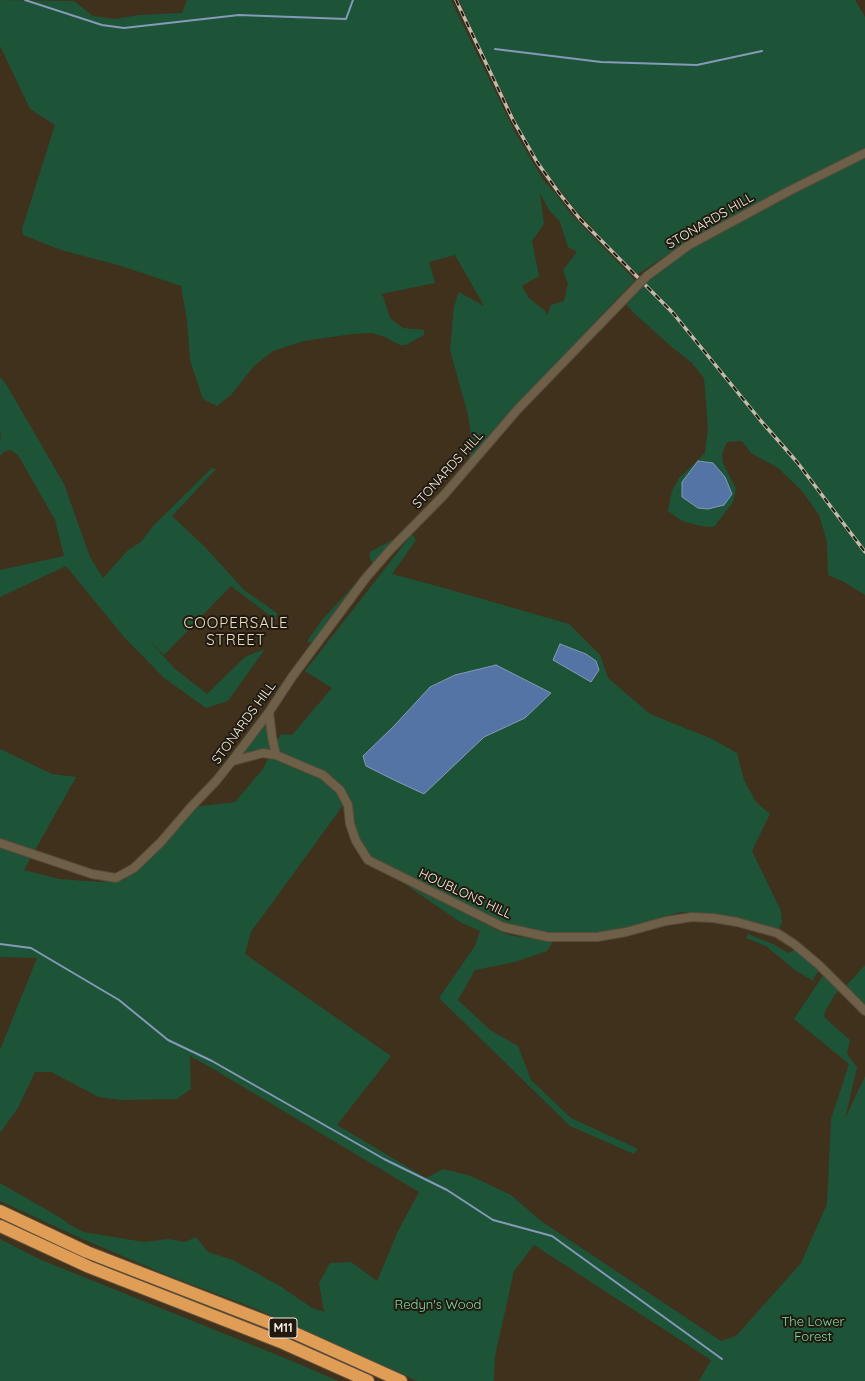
<!DOCTYPE html>
<html>
<head>
<meta charset="utf-8">
<style>
  body { margin:0 }
  canvas { display:block; background:#3f311c }
</style>
</head>
<body>
<canvas width="865" height="1381"></canvas>
<script>
const ctx = document.querySelector('canvas').getContext('2d');
ctx.lineJoin = 'round';
function fill(path, color) {
  ctx.fillStyle = color;
  ctx.fill(path, 'evenodd');
}
function poly(rows) {
  const path = new Path2D();
  for (const r of rows) {
    path.moveTo(r[0], r[1]);
    for (let i = 2; i < r.length; i += 2) path.lineTo(r[i], r[i + 1]);
  }
  return path;
}
function strokePath(path, color, width, dash) {
  ctx.strokeStyle = color;
  ctx.lineWidth = width;
  ctx.lineCap = dash ? 'butt' : 'round';
  ctx.setLineDash(dash || []);
  ctx.stroke(path);
}
function drawText(font, color, halo, rows, align = 'center') {
  ctx.font = font + ' Quicksand,sans-serif';
  ctx.lineWidth = 4;
  ctx.setLineDash([]);
  ctx.textBaseline = 'middle';
  ctx.strokeStyle = halo;
  ctx.fillStyle = color;
  for (const [text, x, y, turn = 0] of rows) {
    ctx.save();
    ctx.translate(x, y);
    ctx.rotate((+turn || 0) * Math.PI / 180);
    ctx.textAlign = isNaN(turn) ? turn : align;
    if (halo) ctx.strokeText(text, 0, 0);
    ctx.fillText(text, 0, 0);
    ctx.restore();
  }
}
const green = poly([
  [0,0,74,1,93,16,115,19,139,15,182,13,187,0,451,0,515,132,544,181,556,194,571,214,635,280,556,363,468,464,472,441,468,415,450,350,454,306,459,292,484,306,455,255,429,262,435,283,381,294,383,296,390,318,403,328,424,330,424,335,406,345,400,345,385,337,372,333,352,334,304,341,273,351,254,366,231,395,217,406,203,399,190,360,187,320,181,286,118,265,61,250,23,235,22,229,55,125,30,109,0,46],
  [540,193,549,210,560,222,568,247,577,252,563,270,568,284,564,301,551,305,547,315,545,311,529,298,522,286,539,276,532,241,544,224],
  [459,0,855,0,865,17,865,149,819,172,696,236,638,274,607,244,574,208,541,165,520,130,509,105,490,69],
  [865,157,865,595,844,582,828,575,827,542,819,515,802,491,778,468,751,453,742,441,727,442,722,454,723,463,736,489,733,502,714,527,701,526,682,521,668,511,672,491,679,478,705,453,708,427,704,378,691,362,673,348,635,314,622,300,665,262,781,198],
  [0,377,6,384,64,484,90,557,103,578,128,550,141,542,153,526,212,468,216,469,172,516,205,547,244,590,277,613,276,620,231,586,164,655,149,640,174,668,207,694,245,657,265,649,228,701,206,708,164,678,124,637,66,566,0,597,0,570,64,556,55,520,18,455,10,450,4,452,0,456,0,440,1,438,0,431],
  [412,534,416,540,392,574,437,586,569,624,600,655,608,678,650,714,712,739,737,753,744,780,756,802,770,814,752,851,781,911,782,922,779,929,742,920,681,912,636,925,603,932,553,937,517,930,371,858,363,849,344,804,251,932,245,954,391,1056,337,1125,426,1178,443,1169,471,1176,511,1195,541,1221,721,1341,736,1336,801,1263,827,1204,831,1119,849,1064,794,1019,824,974,840,989,834,996,824,1014,825,1018,850,1040,847,1054,857,1067,845,1119,865,1076,865,1381,699,1381,711,1360,534,1245,514,1271,495,1356,494,1381,417,1381,254,1308,167,1275,78,1237,0,1201,0,1183,61,1218,70,1225,83,1232,144,1242,168,1239,185,1242,196,1237,208,1252,233,1260,280,1286,312,1308,325,1312,323,1307,319,1283,330,1263,351,1262,377,1281,398,1231,419,1192,215,1070,190,1056,191,1089,177,1099,120,1100,99,1097,51,1072,35,1072,18,1108,0,1133,0,1050,37,958,0,957,0,749,52,774,76,777,24,870,59,879,100,882,124,880,193,807,235,802,263,769,281,734,292,735,332,688,305,671],
  [398,537,373,565,370,558,370,552],
  [356,583,344,604,314,645,307,641,322,620],
  [268,718,271,745,269,749,265,751,239,756],
  [402,882,497,930,509,935,553,942,547,951,515,962,475,970,458,1000,490,1030,518,1046,531,1080,571,1118,638,1149,634,1154,570,1126,439,998,475,946,480,931,460,922],
  [748,934,773,944,788,953,795,950,820,970,813,978,815,982,795,970,766,946,746,938],
  [865,965,865,1005,846,986],
  [0,1239,39,1259,292,1361,338,1381,0,1381]
]);
const water = poly([
  [698,461,713,463,725,477,732,494,724,505,708,509,698,508,682,497,682,482,698,461],
  [560,644,586,654,596,661,599,670,591,682,553,660,560,644],
  [496,665,551,693,525,718,484,737,424,794,394,780,366,766,363,756,394,726,430,687,455,675,496,665]
]);
const stream = poly([
  [25,0,102,25,124,28,239,15,346,19,353,0],
  [495,49,601,62,697,65,762,51],
  [0,944,31,948,119,1000,168,1040,212,1061,384,1159,447,1190,493,1220,552,1236,722,1359]
]);
const minor = poly([
  [647,276,689,245,789,191,865,153],
  [269,712,272,737,276,755],
  [233,761,263,753,276,755,323,775,340,790,348,805,350,824,356,841,368,860,503,927,548,937,597,937,626,932,666,921,692,917,713,918,737,922,777,933,794,944,819,965,865,1011],
  [0,843,92,874,116,878,134,868,161,842,191,807,216,781,232,761,269,712,292,677,333,622,365,579,390,550,444,495,518,409,636,287]
]);
const highway = poly([
  [0,1211,87,1252,288,1330,401,1381],
  [0,1226,89,1267,283,1343,368,1381]
]);
const rail = poly([
  [456,0,513,120,537,162,559,193,580,219,673,313,761,421,797,462,865,552]
]);
const minorBridge = poly([
  [636,287,647,276]
]);
const shields = [
  [283,1328,28]
];
const shieldNames = [
  ["M11",283,1328]
];
const streetNames = [
  ["STONARDS HILL",710,221,-30],
  ["STONARDS HILL",448,470,-48],
  ["STONARDS HILL",244,723,-54],
  ["HOUBLONS HILL",465,894,25]
];
const parkNames = [
  ["Redyn's Wood",438,1305],
  ["The Lower",813,1322],
  ["Forest",813,1337]
];
const quarterNames = [
  ["COOPERSALE",236,623],
  ["STREET",236,640]
];
fill(green, '#1d5336');
fill(water, '#5474a6');
strokePath(water, '#8599b8', 1);
strokePath(stream, '#8599b8', 2);
strokePath(minor, '#584c39', 10);
strokePath(highway, '#584c39', 14);
strokePath(minor, '#6e5f48', 8);
strokePath(highway, '#e09d56', 12);
strokePath(rail, '#c4baab', 3.5);
strokePath(rail, '#201a11', 2, [6]);
strokePath(minorBridge, '#584c39', 10, []);
strokePath(minorBridge, '#6e5f48', 8);
for (const [x, y, w] of shields) {
  const box = new Path2D();
  box.roundRect(x - w / 2, y - 10, w, 20, 3);
  ctx.fillStyle = '#201a11';
  ctx.fill(box);
  strokePath(box, '#f8efe2', 1);
}
drawText('bold 12px', '#f8efe2', null, shieldNames);
drawText('13px', '#f8efe2', '#201a11', streetNames);
drawText('13px', '#81dca7', '#201a11', parkNames);
ctx.letterSpacing = '1px';
drawText('15px', '#eeddc3', '#201a11', quarterNames);
ctx.letterSpacing = '0px';
</script>
</body>
</html>
